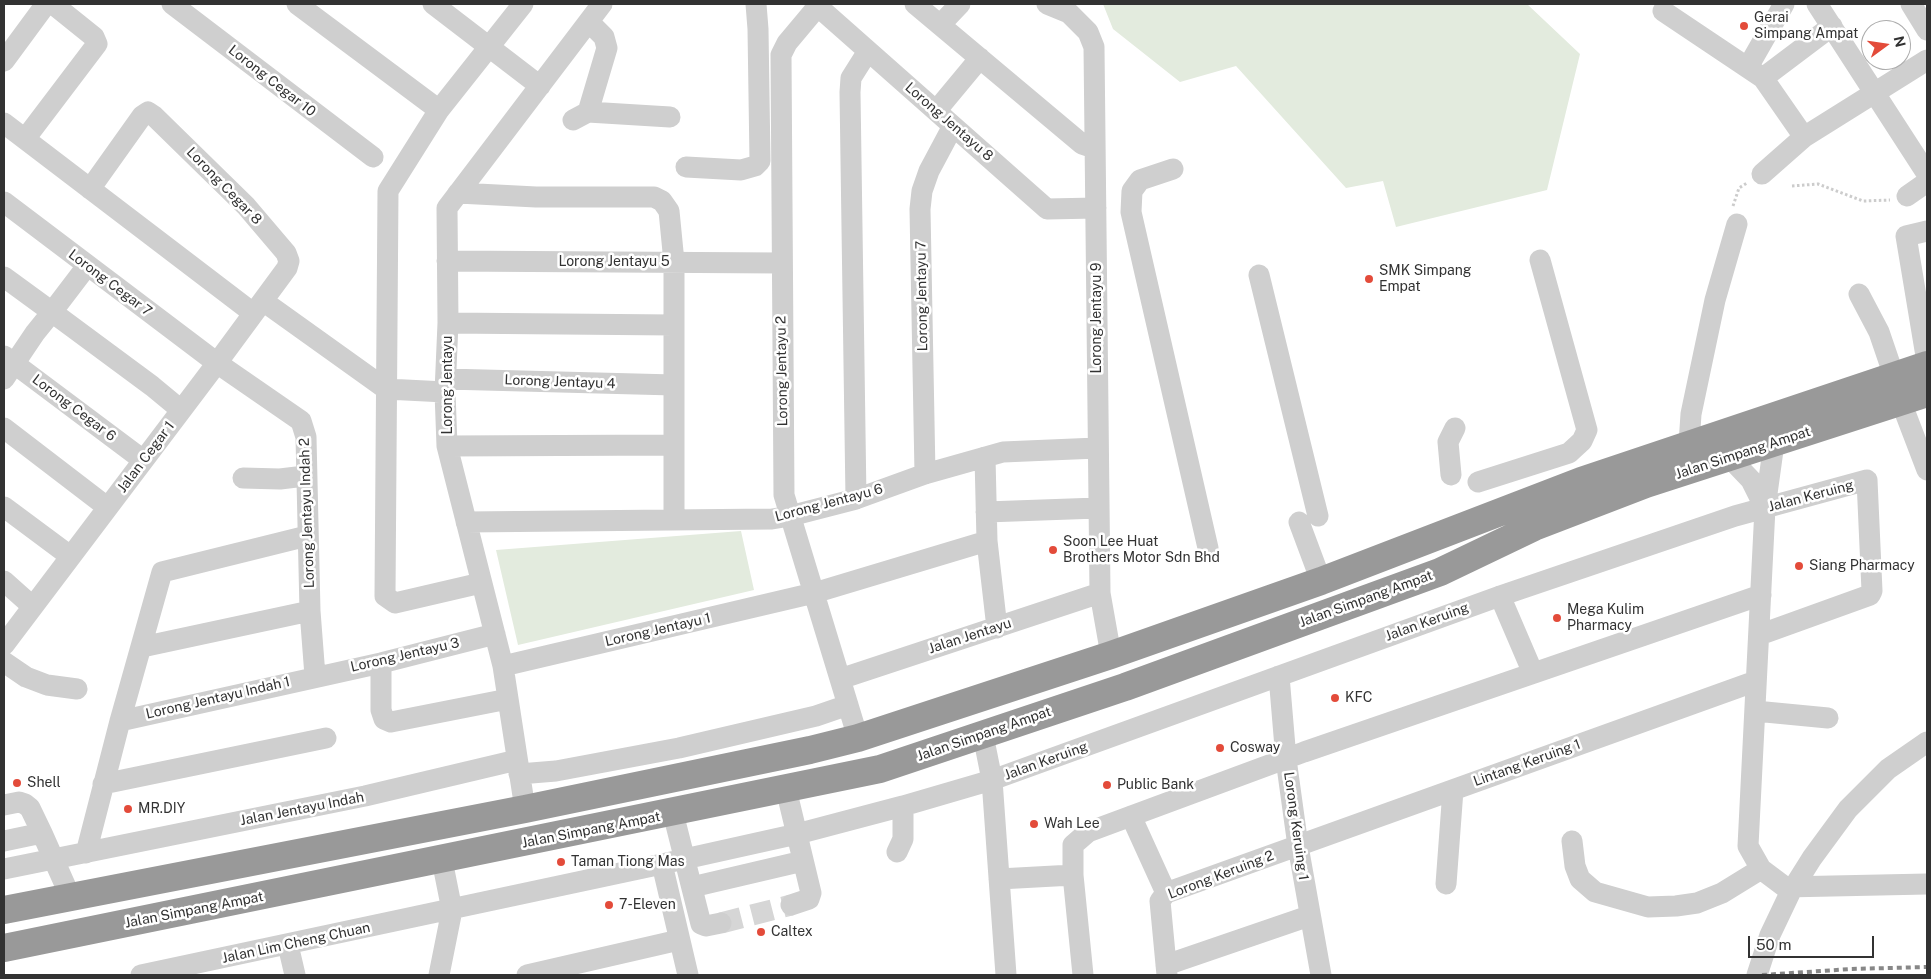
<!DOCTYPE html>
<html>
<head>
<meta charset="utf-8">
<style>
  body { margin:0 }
  #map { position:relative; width:1931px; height:979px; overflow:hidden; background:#fff; font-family:"Public Sans",sans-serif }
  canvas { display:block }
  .frame { position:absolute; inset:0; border:5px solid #323232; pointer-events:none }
  .north { position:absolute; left:1861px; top:20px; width:50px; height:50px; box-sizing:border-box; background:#fff; border:1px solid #adadad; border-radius:50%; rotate:76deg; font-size:14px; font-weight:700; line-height:20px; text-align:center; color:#323232 }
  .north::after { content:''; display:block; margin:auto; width:18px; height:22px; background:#e34b3a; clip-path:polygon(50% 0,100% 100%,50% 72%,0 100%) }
  .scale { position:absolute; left:1748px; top:936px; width:126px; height:22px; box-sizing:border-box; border:2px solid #323232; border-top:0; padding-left:6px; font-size:15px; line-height:18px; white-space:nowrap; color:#323232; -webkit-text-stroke:4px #fff; paint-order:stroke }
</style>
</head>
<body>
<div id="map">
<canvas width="1931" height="979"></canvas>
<div class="frame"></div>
<div class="north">N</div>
<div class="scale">50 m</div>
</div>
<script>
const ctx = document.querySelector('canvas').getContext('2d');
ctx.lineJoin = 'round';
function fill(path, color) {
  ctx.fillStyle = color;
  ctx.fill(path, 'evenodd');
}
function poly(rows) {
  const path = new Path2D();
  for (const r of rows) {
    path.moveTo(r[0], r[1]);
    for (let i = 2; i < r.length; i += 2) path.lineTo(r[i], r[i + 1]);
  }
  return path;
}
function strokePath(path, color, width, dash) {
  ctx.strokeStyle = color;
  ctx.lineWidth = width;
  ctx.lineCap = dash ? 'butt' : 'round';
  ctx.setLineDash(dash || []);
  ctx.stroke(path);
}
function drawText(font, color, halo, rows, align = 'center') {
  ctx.font = font + ' "Public Sans",sans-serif';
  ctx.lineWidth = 5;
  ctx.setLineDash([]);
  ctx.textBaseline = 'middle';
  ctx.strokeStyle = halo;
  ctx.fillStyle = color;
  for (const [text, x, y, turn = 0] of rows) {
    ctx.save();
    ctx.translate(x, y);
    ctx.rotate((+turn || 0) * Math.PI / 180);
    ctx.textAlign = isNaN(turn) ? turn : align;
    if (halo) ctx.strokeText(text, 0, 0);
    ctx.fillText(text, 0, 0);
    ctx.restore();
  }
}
const green = poly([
  [1103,4,1527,4,1580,54,1547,190,1396,227,1383,181,1346,188,1236,66,1180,82,1113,29],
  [741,531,754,590,518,645,496,550]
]);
const minorTunnel = poly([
  [721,923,791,905]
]);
const path = poly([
  [1792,186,1818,184,1863,201,1890,200],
  [1733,206,1739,188,1747,183]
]);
const minor = poly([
  [172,4,373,157],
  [297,4,439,110],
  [433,4,540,86],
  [815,4,1047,209,1096,208],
  [915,4,1082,144,1088,146,1095,144],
  [1047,4,1069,13,1088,32,1094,47,1100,593,1111,655],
  [1817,4,1927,174],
  [1911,4,1927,30],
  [818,6,787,43,781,55,784,495,858,738],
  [1663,11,1763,78,1804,137],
  [940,25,960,4],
  [4,61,46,4],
  [1748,67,1784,4],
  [1763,78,1832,26],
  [936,111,980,58],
  [588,112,670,117],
  [573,120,588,112,607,48,604,37,589,22],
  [4,123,253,313],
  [25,139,97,44,94,37,53,4],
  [686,167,741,170,755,166,760,161,758,29,756,4],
  [1173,169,1140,180,1132,191,1131,212,1208,548],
  [1762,174,1804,137,1927,60],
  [458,193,536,197,654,197,662,201,669,211,674,262,674,520],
  [1907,196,1927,182],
  [4,202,217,363,301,421,306,437,310,611,315,676],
  [1927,231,1906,236,1927,362],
  [447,261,781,263],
  [87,266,52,312,152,386,181,410],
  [1259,275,1318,516],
  [4,277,52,312,35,333,4,379],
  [1859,294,1879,332,1894,376],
  [263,301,386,389,445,392],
  [448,323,674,325],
  [4,356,143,460],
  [446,379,674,385],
  [1901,402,1927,470],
  [4,428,107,507],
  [1774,443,1765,508,1748,846,1761,869,1785,887,1927,884],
  [1689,444,1691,414,1715,300,1737,224],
  [447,446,674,445],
  [985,457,987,541,997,628],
  [1729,457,1751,480,1765,508],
  [925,474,920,209,922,191,929,171,953,126],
  [1451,475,1448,442,1455,428],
  [243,478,280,479,305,476],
  [1478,482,1569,453,1582,441,1587,430,1540,260],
  [856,499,850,92,851,78,868,51],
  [4,507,70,556],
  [986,512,1098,508],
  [466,522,772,519,790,516,856,499,925,474,1003,452,1097,448],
  [1299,522,1321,581],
  [4,581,32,606],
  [481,583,395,603,385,596,388,191,439,110,523,4],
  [1500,596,1533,673],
  [4,645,217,363,287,268,289,261,286,253,246,206,154,116,148,112,142,116,90,189],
  [142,647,310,611],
  [4,662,26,677,47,685,77,689],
  [381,663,381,710,384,719,391,722,508,699],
  [503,666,814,593,987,541],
  [1279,676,1286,759,1298,846,1321,975],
  [840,679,1100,593],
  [1755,711,1828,718],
  [120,721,381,663,495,634],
  [983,735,992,780,1006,975],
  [519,774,556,771,679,748,816,716,848,705],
  [103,784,326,738],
  [786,789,811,893,809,899,791,905],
  [4,805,19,802,25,804,30,808,42,833],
  [525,809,503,666,447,446,445,392,448,323,447,208,602,4],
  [673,813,701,924,706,926,721,923],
  [1131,816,1166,893],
  [4,841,42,833,70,896],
  [1572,841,1575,866,1580,879,1595,892,1648,907,1676,906,1697,903,1722,893,1761,869],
  [897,852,903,839,903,806],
  [86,853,120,721,162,572,307,536],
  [662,864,688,975],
  [4,869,365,796,517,760],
  [999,879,1073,875],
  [1446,884,1453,790],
  [692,887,803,861],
  [288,945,295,975],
  [1166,965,1309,916],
  [141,975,662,864,797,834,903,806,992,780,1500,596,1735,516,1867,480,1872,591,1870,595,1759,635],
  [439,975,452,910,442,860],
  [527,975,679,940],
  [1083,975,1073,875,1073,845,1088,832,1304,752,1761,595],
  [1167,975,1160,901,1166,893,1756,681],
  [1757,975,1770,935,1790,893,1812,858,1848,809,1888,769,1927,742]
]);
const highway = poly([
  [4,910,525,809,810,750,858,738,1111,655,1321,581,1581,481,1927,365],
  [4,948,880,769,1125,687,1440,572,1534,527,1646,484,1927,393]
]);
const rail = poly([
  [1762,975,1851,969,1927,967]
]);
const markers = [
  [1744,26,5,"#e34b3a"],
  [1369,279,5,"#e34b3a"],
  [1053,550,5,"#e34b3a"],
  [1799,566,5,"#e34b3a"],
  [1557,618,5,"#e34b3a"],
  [1335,698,5,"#e34b3a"],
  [1220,748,5,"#e34b3a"],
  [17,783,5,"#e34b3a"],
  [1107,785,5,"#e34b3a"],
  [128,809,5,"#e34b3a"],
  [1034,824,5,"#e34b3a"],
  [561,862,5,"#e34b3a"],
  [609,905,5,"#e34b3a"],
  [761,932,5,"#e34b3a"]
];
const poiNames = [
  ["Gerai",1754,18],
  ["Simpang Ampat",1754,34],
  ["SMK Simpang",1379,271],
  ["Empat",1379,287],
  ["Soon Lee Huat",1063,542],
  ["Brothers Motor Sdn Bhd",1063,558],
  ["Siang Pharmacy",1809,566],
  ["Mega Kulim",1567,610],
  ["Pharmacy",1567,626],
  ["KFC",1345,698],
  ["Cosway",1230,748],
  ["Shell",27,783],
  ["Public Bank",1117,785],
  ["MR.DIY",138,809],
  ["Wah Lee",1044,824],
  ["Taman Tiong Mas",571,862],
  ["7-Eleven",619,905],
  ["Caltex",771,932]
];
const streetNames = [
  ["Lorong Cegar 10",272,81,38],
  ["Lorong Jentayu 8",949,122,41],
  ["Lorong Cegar 8",224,186,46],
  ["Lorong Jentayu 5",614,262],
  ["Lorong Cegar 7",110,283,37],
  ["Lorong Jentayu 7",922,296,-91],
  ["Lorong Jentayu 9",1097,318,-90],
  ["Lorong Jentayu 2",782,371,-91],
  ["Lorong Jentayu 4",560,382,2],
  ["Lorong Jentayu",448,385,-90],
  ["Lorong Cegar 6",74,408,37],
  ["Jalan Simpang Ampat",1743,453,-18],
  ["Jalan Cegar 1",146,457,-53],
  ["Jalan Keruing",1811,496,-15],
  ["Lorong Jentayu 6",829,503,-15],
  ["Lorong Jentayu Indah 2",307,513,-92],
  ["Jalan Simpang Ampat",1366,599,-20],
  ["Jalan Keruing",1427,622,-20],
  ["Lorong Jentayu 1",658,630,-13],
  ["Jalan Jentayu",970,636,-18],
  ["Lorong Jentayu 3",405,655,-13],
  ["Lorong Jentayu Indah 1",218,698,-13],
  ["Jalan Simpang Ampat",984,734,-19],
  ["Jalan Keruing",1046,761,-20],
  ["Lintang Keruing 1",1527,763,-20],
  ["Jalan Jentayu Indah",302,809,-11],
  ["Lorong Keruing 1",1296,826,82],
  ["Jalan Simpang Ampat",591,830,-11],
  ["Lorong Keruing 2",1221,875,-21],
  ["Jalan Simpang Ampat",194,910,-11],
  ["Jalan Lim Cheng Chuan",296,943,-12]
];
fill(green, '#e3ebde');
strokePath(minorTunnel, '#d6d6d6', 21, [21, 11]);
strokePath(path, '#ccc', 3, [2.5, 2.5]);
strokePath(minor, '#cfcfcf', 21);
strokePath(highway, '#999', 28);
strokePath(rail, '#878787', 4, [5, 4]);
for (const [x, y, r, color] of markers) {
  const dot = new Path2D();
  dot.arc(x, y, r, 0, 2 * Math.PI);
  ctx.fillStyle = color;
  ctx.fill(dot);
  strokePath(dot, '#fff', 2);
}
drawText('14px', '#323232', '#fff', poiNames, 'left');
drawText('14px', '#323232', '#fff', streetNames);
</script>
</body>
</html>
